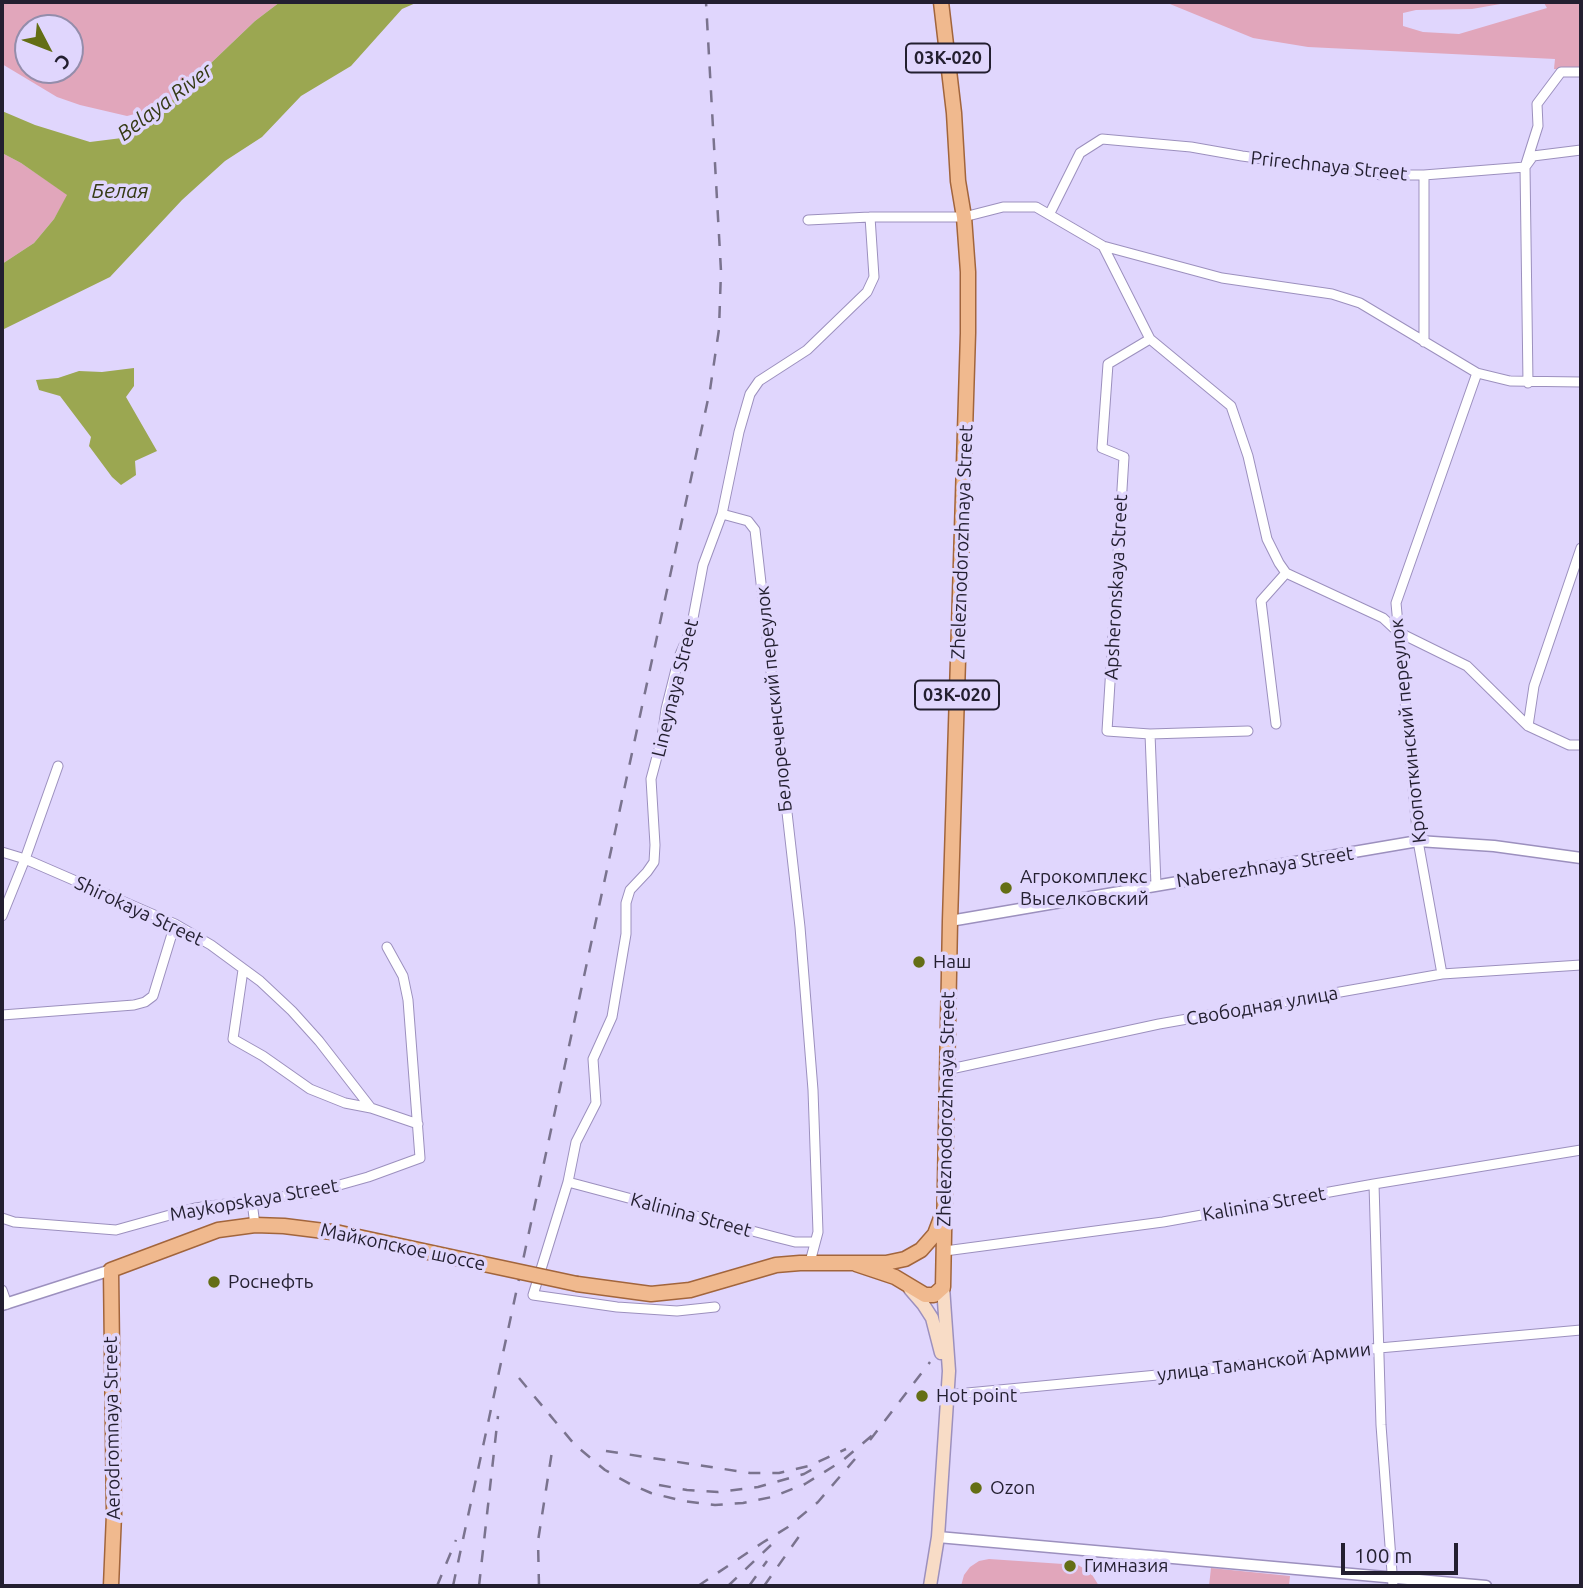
<!DOCTYPE html>
<html>
<head>
<meta charset="utf-8">
<style>
  body { margin:0 }
  #map { position:relative; width:1583px; height:1588px; overflow:hidden; background:#e0d6fd; font-family:Ubuntu,sans-serif }
  canvas { display:block }
  .frame { position:absolute; inset:0; border:4px solid #231f30; pointer-events:none }
  .north { position:absolute; left:14px; top:14px; width:70px; height:70px; box-sizing:border-box; background:#e0d6fd; border:2px solid #948dab; border-radius:50%; rotate:132deg; font-size:19px; font-weight:700; line-height:28px; text-align:center; color:#231f30 }
  .north::after { content:''; display:block; margin:auto; width:24px; height:32px; background:#646e15; clip-path:polygon(50% 0,100% 100%,50% 72%,0 100%) }
  .scale { position:absolute; left:1341px; top:1543px; width:117px; height:32px; box-sizing:border-box; border:4px solid #231f30; border-top:0; padding-left:9px; font-size:21px; line-height:24px; white-space:nowrap; color:#231f30; -webkit-text-stroke:5px #e0d6fd; paint-order:stroke }
</style>
</head>
<body>
<div id="map">
<canvas width="1583" height="1588"></canvas>
<div class="frame"></div>
<div class="north">С</div>
<div class="scale">100 m</div>
</div>
<script>
const ctx = document.querySelector('canvas').getContext('2d');
ctx.lineJoin = 'round';
function fill(path, color) {
  ctx.fillStyle = color;
  ctx.fill(path, 'evenodd');
}
function poly(rows) {
  const path = new Path2D();
  for (const r of rows) {
    path.moveTo(r[0], r[1]);
    for (let i = 2; i < r.length; i += 2) path.lineTo(r[i], r[i + 1]);
  }
  return path;
}
function strokePath(path, color, width, dash) {
  ctx.strokeStyle = color;
  ctx.lineWidth = width;
  ctx.lineCap = dash ? 'butt' : 'round';
  ctx.setLineDash(dash || []);
  ctx.stroke(path);
}
function drawText(font, color, halo, rows, align = 'center') {
  ctx.font = font + ' Ubuntu,sans-serif';
  ctx.lineWidth = 7;
  ctx.setLineDash([]);
  ctx.textBaseline = 'middle';
  ctx.strokeStyle = halo;
  ctx.fillStyle = color;
  for (const [text, x, y, turn = 0] of rows) {
    ctx.save();
    ctx.translate(x, y);
    ctx.rotate((+turn || 0) * Math.PI / 180);
    ctx.textAlign = isNaN(turn) ? turn : align;
    if (halo) ctx.strokeText(text, 0, 0);
    ctx.fillText(text, 0, 0);
    ctx.restore();
  }
}
const green = poly([
  [2,2,280,2,255,21,166,106,127,116,80,105,57,97,2,64],
  [28,28,70,28,70,70,28,70],
  [1165,2,1581,2,1581,70,1554,69,1555,59,1308,47,1253,38],
  [1506,3,1544,3,1547,8,1459,34,1423,32,1403,26,1403,13,1416,10,1472,9],
  [2,153,21,163,68,195,54,219,34,243,2,264],
  [989,1559,1078,1565,1091,1573,1099,1586,961,1586,964,1575,970,1567,979,1561],
  [1211,1568,1290,1576,1289,1586,1209,1586]
]);
const water = poly([
  [280,2,418,2,402,9,351,66,301,96,262,137,225,161,182,200,110,277,2,330,2,264,34,243,54,219,67,195,21,163,2,153,2,111,35,125,90,142,130,137,166,106,255,21],
  [134,368,134,386,126,397,157,451,135,461,136,475,121,485,112,477,89,446,91,437,60,396,39,390,36,380,58,378,79,371,102,372]
]);
const minor = poly([
  [1424,175,1424,342],
  [1050,213,1080,153,1102,139,1191,147,1242,156,1382,175,1424,175,1525,167,1538,126,1537,104,1561,72,1581,72],
  [808,220,870,217,964,217,1003,207,1036,207,1103,246,1222,278,1332,294,1360,303,1477,373,1510,381,1581,382],
  [1103,246,1150,339,1231,406,1248,456,1267,539,1279,563,1286,573,1383,618,1398,632,1467,666,1528,726,1569,745,1581,745],
  [1150,339,1108,364,1102,448,1124,457,1107,731,1150,734,1248,731],
  [1528,383,1525,167,1533,156,1581,150],
  [722,514,748,521,755,530,800,927,813,1090,818,1232,810,1262],
  [1276,724,1261,601,1286,573],
  [1528,726,1534,686,1581,548],
  [1150,734,1156,885],
  [2,852,25,859,175,924,211,945,260,981,292,1011,319,1041,371,1108,418,1124],
  [2,916,25,859,58,766],
  [243,970,233,1039,263,1056,310,1089,345,1103,371,1108],
  [1442,974,1418,841,1396,603,1477,373],
  [2,1015,134,1005,145,1002,153,996,175,924],
  [946,1070,1159,1024,1442,974,1581,965],
  [568,1182,775,1237,795,1242,814,1242],
  [1374,1184,1381,1425,1393,1586],
  [252,1202,255,1225],
  [2,1218,14,1222,116,1230,195,1208,311,1193,368,1177,420,1158,408,1000,403,976,387,947],
  [945,1251,1163,1222,1374,1184,1581,1150],
  [2,1290,7,1304],
  [715,1307,677,1311,617,1307,533,1295,568,1182,576,1142,596,1103,593,1059,612,1017,626,934,626,903,630,890,647,872,654,862,655,845,651,779,662,738,666,709,679,657,691,629,703,565,722,514,739,432,750,394,759,381,807,350,867,292,874,277,870,217],
  [946,1395,1168,1374,1379,1348,1581,1330]
]);
const tertiary = poly([
  [950,921,1418,841,1494,846,1581,858],
  [2,1305,111,1270],
  [938,1537,1486,1586]
]);
const secondary = poly([
  [910,1289,923,1304,932,1318,941,1353],
  [930,1586,938,1537,949,1371,943,1287]
]);
const primary = poly([
  [856,1264,895,1277,925,1295,934,1295,943,1287,950,921,968,333,968,272,964,217,958,181,954,113,941,2],
  [577,1284,651,1294,690,1290,776,1265,800,1263,886,1263,905,1259,921,1250,935,1234,941,1218],
  [111,1586,114,1514,111,1270,218,1230,255,1225,284,1226,340,1233,479,1263]
]);
const rail = poly([
  [519,1378,554,1420],
  [549,1414,575,1445,605,1470,630,1484,651,1493,683,1501,715,1505,743,1503,772,1497,805,1484,842,1461,875,1433],
  [870,1440,930,1362],
  [606,1451,750,1473,779,1473,809,1466,846,1449],
  [659,1485,687,1490,718,1492,758,1487,804,1474,813,1469],
  [437,1586,456,1540],
  [453,1586,710,390,719,329,721,271,706,2],
  [479,1586,498,1416],
  [539,1586,538,1541,553,1445],
  [698,1586,762,1543,788,1527,818,1502,855,1459],
  [728,1586,771,1545],
  [749,1586,767,1561],
  [764,1586,805,1528]
]);
const primaryBridge = poly([
  [479,1263,577,1284]
]);
const markers = [
  [1006,888,7,"#646e15"],
  [919,962,7,"#646e15"],
  [214,1282,7,"#646e15"],
  [922,1396,7,"#646e15"],
  [976,1488,7,"#646e15"],
  [1070,1566,7,"#646e15"]
];
const shields = [
  [948,58,84],
  [957,695,84]
];
const shieldNames = [
  ["03К-020",948,58],
  ["03К-020",957,695]
];
const streetNames = [
  ["Prirechnaya Street",1329,166,6],
  ["Zheleznodorozhnaya Street",962,542,-88],
  ["Apsheronskaya Street",1116,587,-87],
  ["Lineynaya Street",675,688,-76],
  ["Белореченский переулок",774,699,-96],
  ["Кропоткинский переулок",1408,731,-96],
  ["Naberezhnaya Street",1265,867,-9],
  ["Shirokaya Street",139,911,25],
  ["Свободная улица",1262,1006,-10],
  ["Zheleznodorozhnaya Street",946,1109,-89],
  ["Maykopskaya Street",254,1200,-10],
  ["Kalinina Street",1264,1204,-10],
  ["Kalinina Street",691,1215,15],
  ["Майкопское шоссе",403,1247,12],
  ["улица Таманской Армии",1264,1362,-7],
  ["Aerodromnaya Street",112,1428,-91]
];
const poiNames = [
  ["Агрокомплекс",1020,877],
  ["Выселковский",1020,899],
  ["Наш",933,962],
  ["Роснефть",228,1282],
  ["Hot point",936,1396],
  ["Ozon",990,1488],
  ["Гимназия",1084,1566]
];
const waterNames = [
  ["Belaya River",165,102,-37],
  ["Белая",120,191]
];
fill(green, '#e1a6bb');
fill(water, '#9ba751');
strokePath(minor, '#9c90be', 11);
strokePath(tertiary, '#9c90be', 13);
strokePath(secondary, '#9c90be', 15);
strokePath(primary, '#a2653c', 17);
strokePath(minor, '#fff', 9);
strokePath(tertiary, '#fff', 10);
strokePath(secondary, '#f8dcc6', 12);
strokePath(primary, '#f0b98e', 14);
strokePath(rail, '#7a738e', 2.5, [12, 12]);
strokePath(primaryBridge, '#a2653c', 17, []);
strokePath(primaryBridge, '#f0b98e', 14);
for (const [x, y, r, color] of markers) {
  const dot = new Path2D();
  dot.arc(x, y, r, 0, 2 * Math.PI);
  ctx.fillStyle = color;
  ctx.fill(dot);
  strokePath(dot, '#e0d6fd', 2.5);
}
for (const [x, y, w] of shields) {
  const box = new Path2D();
  box.roundRect(x - w / 2, y - 14.5, w, 29, 5);
  ctx.fillStyle = '#e0d6fd';
  ctx.fill(box);
  strokePath(box, '#231f30', 2);
}
drawText('bold 18px', '#231f30', null, shieldNames);
drawText('19px', '#231f30', '#e0d6fd', streetNames);
drawText('19px', '#231f30', '#e0d6fd', poiNames, 'left');
drawText('italic 21px', '#353a15', '#e0d6fd', waterNames);
</script>
</body>
</html>
